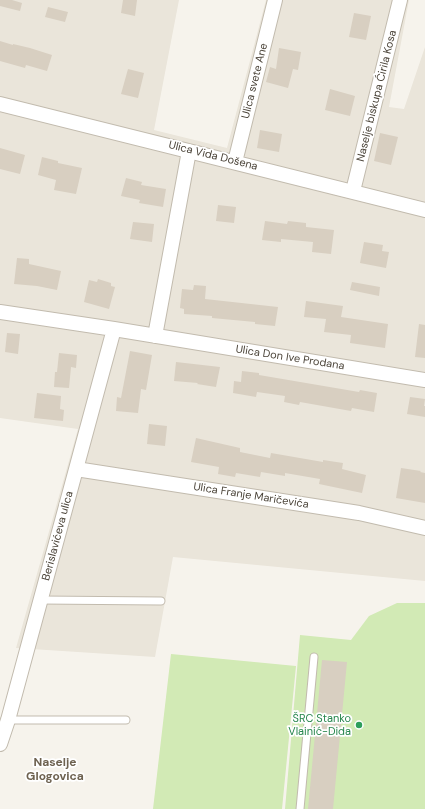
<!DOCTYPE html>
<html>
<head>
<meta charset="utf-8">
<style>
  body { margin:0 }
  canvas { display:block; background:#f6f3ec }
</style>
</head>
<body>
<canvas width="425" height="809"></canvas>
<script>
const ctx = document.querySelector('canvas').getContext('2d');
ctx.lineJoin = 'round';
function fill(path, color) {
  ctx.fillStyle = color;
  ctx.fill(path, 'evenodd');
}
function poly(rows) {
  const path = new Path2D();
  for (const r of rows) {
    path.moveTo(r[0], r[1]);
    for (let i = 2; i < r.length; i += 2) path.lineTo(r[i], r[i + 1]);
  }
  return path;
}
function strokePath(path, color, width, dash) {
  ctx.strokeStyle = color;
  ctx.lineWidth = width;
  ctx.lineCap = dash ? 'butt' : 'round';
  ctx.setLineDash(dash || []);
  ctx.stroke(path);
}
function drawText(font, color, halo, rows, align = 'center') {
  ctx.font = font + ' "DM Sans",sans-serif';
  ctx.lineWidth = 3.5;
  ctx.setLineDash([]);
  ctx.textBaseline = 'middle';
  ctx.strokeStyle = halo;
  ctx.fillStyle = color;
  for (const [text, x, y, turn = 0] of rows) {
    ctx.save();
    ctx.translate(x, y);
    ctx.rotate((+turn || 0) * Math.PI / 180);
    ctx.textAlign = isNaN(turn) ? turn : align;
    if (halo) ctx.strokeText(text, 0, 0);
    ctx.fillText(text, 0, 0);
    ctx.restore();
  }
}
const residential = poly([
  [0,0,179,0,154,130,227,148,266,0,409,0,389,107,404,109,425,47,425,581,173,557,155,657,16,648,78,429,0,418]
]);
const green = poly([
  [397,603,425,603,425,809,285,809,300,635,351,640,369,616],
  [171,654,296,666,282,809,153,809]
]);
const building = poly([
  [0,0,12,0,22,3,20,11,0,6],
  [123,0,137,0,135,16,121,13],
  [48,7,68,12,65,22,45,17],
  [354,13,371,16,366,40,349,37],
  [0,41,13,45,13,44,30,48,52,55,47,71,26,65,25,68,0,61],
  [279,48,301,52,298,70,293,69,288,88,266,82,270,67,276,69],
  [128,69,144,73,138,98,121,94],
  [330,89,355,96,350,116,325,110],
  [260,130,282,134,279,152,257,148],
  [380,133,398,137,391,165,374,161],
  [0,148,25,155,20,174,0,169],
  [42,157,58,161,58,163,82,168,76,194,54,190,56,180,38,175],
  [126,178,142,182,141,185,166,189,163,207,139,203,140,200,121,196],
  [218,205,236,207,234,223,216,221],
  [265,221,287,224,288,221,306,223,306,227,334,230,331,254,312,252,313,242,281,239,281,242,262,240],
  [133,222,154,224,152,242,130,239],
  [364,242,383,245,382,251,389,252,386,268,360,263],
  [17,258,29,259,29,264,61,271,57,290,37,286,14,284],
  [98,279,111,283,111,286,115,287,109,309,84,302,89,280,97,282],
  [352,282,380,287,379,296,350,290],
  [194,285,206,286,205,299,278,307,275,326,255,324,255,322,212,318,212,316,184,314,184,309,180,308,182,289,193,290],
  [306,301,343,306,341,317,388,324,385,348,350,343,351,335,324,332,326,319,304,317],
  [419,324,425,325,425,358,415,357],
  [7,333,20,334,18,354,5,352],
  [130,351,152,355,146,390,141,389,138,413,116,411,117,397,121,398],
  [59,353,77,355,76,368,71,367,69,388,54,387,55,372,57,372],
  [176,362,220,367,216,387,197,384,198,383,174,381],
  [242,371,259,373,259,375,359,392,360,390,377,393,374,412,352,408,351,411,300,402,299,405,284,402,285,396,257,392,256,397,233,393,234,381,241,382],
  [37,393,61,396,60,409,64,410,63,421,34,418],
  [410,397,425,399,424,406,425,406,425,417,407,414],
  [149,424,167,426,165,446,147,444],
  [196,438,240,448,240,452,270,458,271,453,323,462,323,460,343,463,342,469,366,475,362,493,319,484,320,479,285,473,285,476,261,472,260,477,236,473,235,477,218,474,219,467,191,462],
  [401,468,421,471,420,472,425,473,425,503,396,498],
  [322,660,347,662,333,809,308,809]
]);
const service = poly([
  [40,600,161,601],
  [8,720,126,720],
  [300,809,314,657]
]);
const minor = poly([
  [0,104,425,210],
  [235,162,275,0],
  [353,191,400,0],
  [0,312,114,329,425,380],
  [155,336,189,151],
  [76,469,359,513,425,528],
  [0,744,8,720,114,329]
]);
const markers = [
  [359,725,4,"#2e9e5b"]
];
const streetNames = [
  ["Ulica svete Ane",255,81,-76],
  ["Naselje biskupa Ćirila Kosa",377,96,-76],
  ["Ulica Vida Došena",213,156,14],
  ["Ulica Don Ive Prodana",290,358,9],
  ["Ulica Franje Maričevića",251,496,9],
  ["Berislavićeva ulica",58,536,-75]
];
const leisureNames = [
  ["ŠRC Stanko",351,719],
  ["Vlainić-Dida",351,732]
];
const neighbourhoodNames = [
  ["Naselje",55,763],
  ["Glogovica",55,777]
];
fill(residential, '#eae5da');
fill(green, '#d2eab5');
fill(building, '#d8cfc1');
strokePath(service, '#c2bbae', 9);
strokePath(minor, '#c2bbae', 16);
strokePath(service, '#fff', 7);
strokePath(minor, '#fff', 14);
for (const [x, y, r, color] of markers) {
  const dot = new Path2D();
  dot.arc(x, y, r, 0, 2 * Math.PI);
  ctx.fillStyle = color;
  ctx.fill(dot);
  strokePath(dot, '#fff', 1.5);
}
drawText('11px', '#4b4439', '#fff', streetNames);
drawText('11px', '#27864d', '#fff', leisureNames, 'right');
drawText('bold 12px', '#6e6250', '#fff', neighbourhoodNames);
</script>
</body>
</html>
